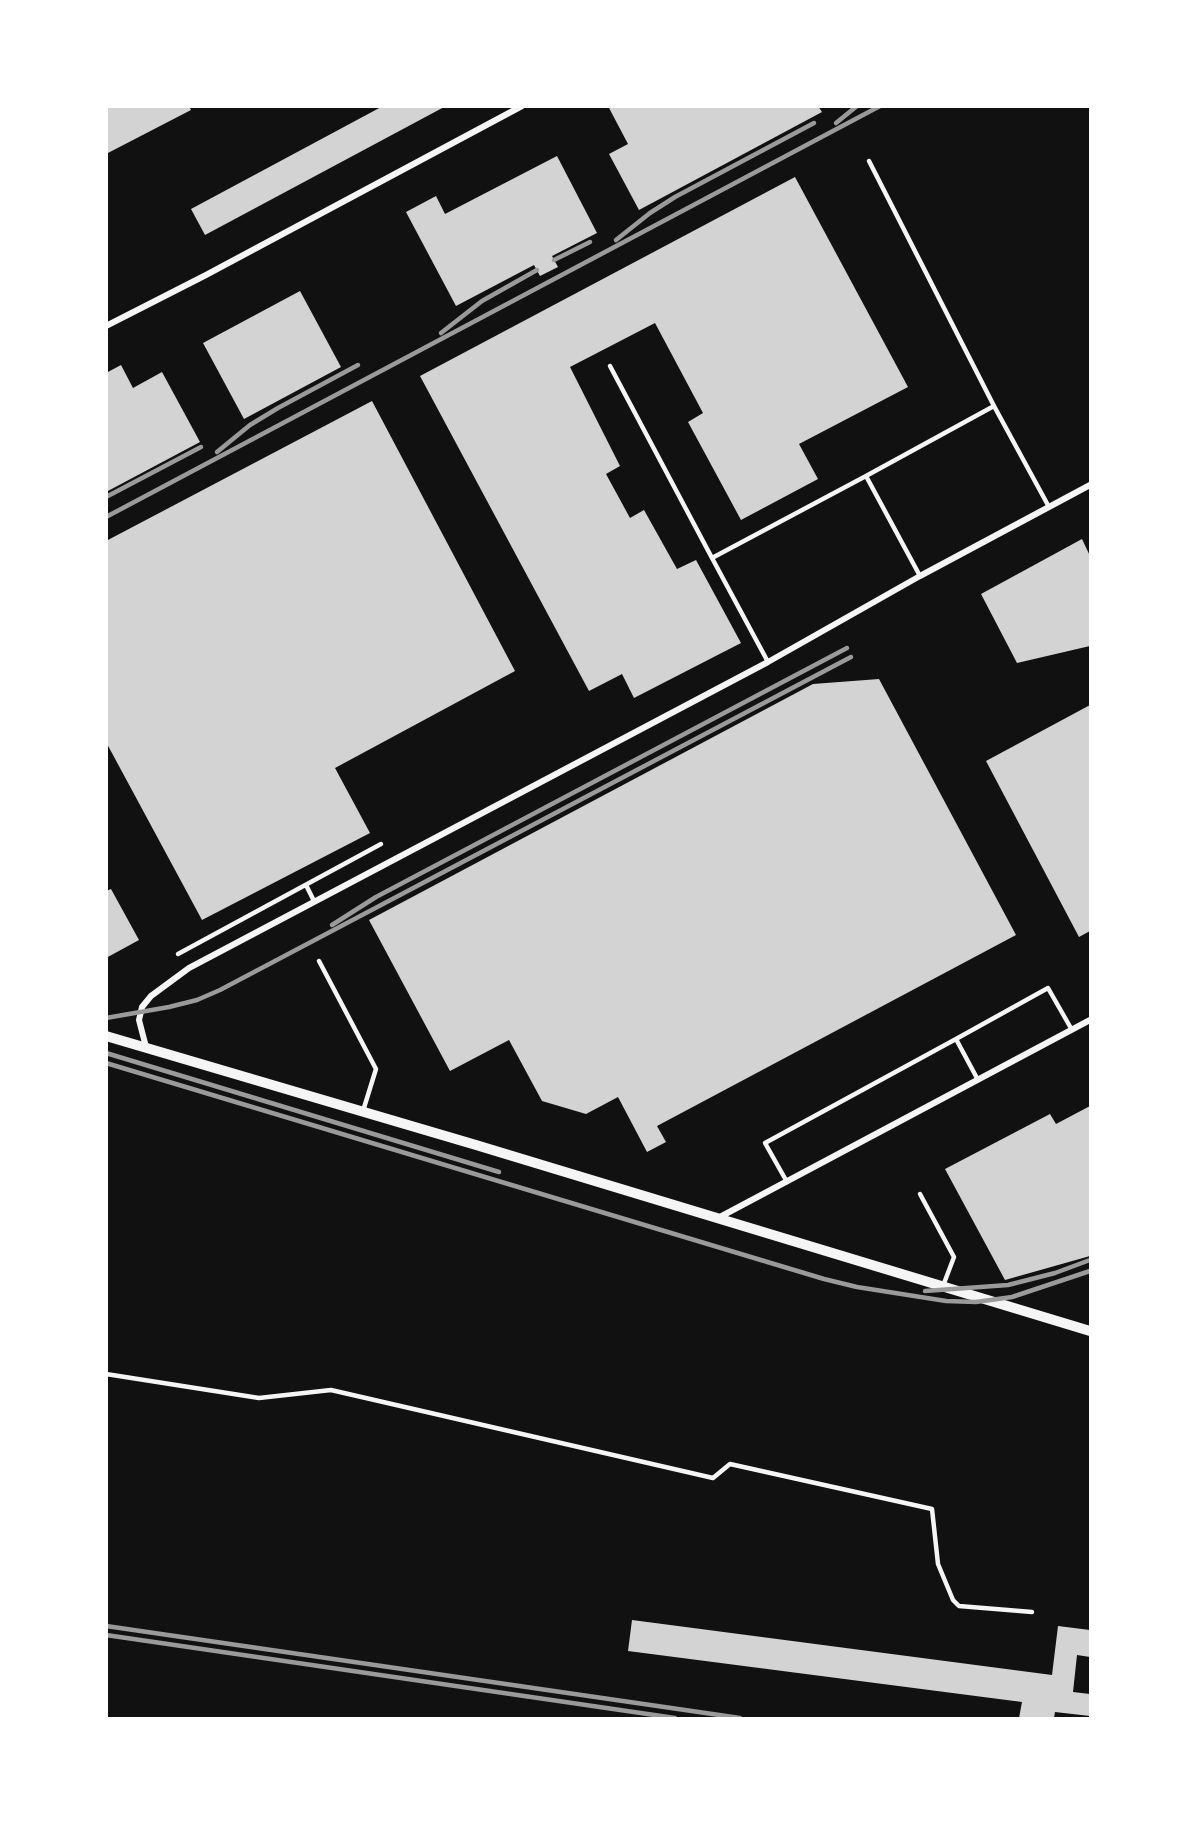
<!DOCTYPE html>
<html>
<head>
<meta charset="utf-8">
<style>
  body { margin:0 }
  #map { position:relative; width:1197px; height:1825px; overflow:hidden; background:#111; font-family:"DM Sans",sans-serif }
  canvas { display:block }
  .frame { position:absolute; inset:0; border:108px solid #fff; pointer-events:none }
</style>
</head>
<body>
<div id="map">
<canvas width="1197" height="1825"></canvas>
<div class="frame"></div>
</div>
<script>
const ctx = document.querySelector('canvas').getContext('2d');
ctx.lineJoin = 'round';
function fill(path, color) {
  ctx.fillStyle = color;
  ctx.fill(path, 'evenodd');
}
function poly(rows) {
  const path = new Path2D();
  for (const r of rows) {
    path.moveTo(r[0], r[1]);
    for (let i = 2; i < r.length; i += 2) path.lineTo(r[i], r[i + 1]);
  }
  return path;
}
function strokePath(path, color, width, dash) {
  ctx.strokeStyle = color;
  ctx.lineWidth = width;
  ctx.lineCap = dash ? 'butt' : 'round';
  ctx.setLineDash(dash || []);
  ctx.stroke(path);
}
const building = poly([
  [106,106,189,106,191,110,106,154],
  [383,106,446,106,205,235,191,209],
  [608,106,818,106,822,112,639,210,609,154,628,144],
  [557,156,597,233,552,256,558,267,540,276,534,265,456,306,406,212,436,196,445,214],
  [795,177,908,387,799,444,818,479,741,520,688,422,703,413,655,323,570,367,620,466,606,474,630,518,644,510,677,569,696,560,741,643,634,698,622,674,589,691,420,376],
  [300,291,341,367,244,419,203,343],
  [121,365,133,388,162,372,200,442,106,492,106,373],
  [372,401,515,671,335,768,370,833,202,920,106,742,106,541],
  [1082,539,1090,556,1090,646,1017,663,981,594],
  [879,679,1016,935,657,1126,666,1142,647,1152,618,1097,586,1114,542,1101,509,1040,450,1071,369,920,813,684],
  [1090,705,1090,931,1079,937,986,761],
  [111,889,139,940,106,958,106,891],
  [1090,1106,1090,1256,1005,1280,945,1169,1050,1114,1056,1124],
  [632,1620,1052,1675,1058,1626,1090,1630,1090,1657,1077,1655,1073,1692,1090,1694,1090,1716,1055,1712,1054,1718,1019,1718,1022,1702,628,1651]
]);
const service = poly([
  [869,161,994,406],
  [610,366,712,558],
  [866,476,994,406,1049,507],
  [768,662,712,558,866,476,920,576],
  [306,885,314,901],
  [178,954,381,844],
  [319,961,376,1069,363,1111],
  [956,1039,1048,988,1072,1030],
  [787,1182,765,1143,956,1039,978,1080],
  [920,1194,954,1257,943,1286],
  [106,1374,259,1398,331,1390,713,1478,730,1464,932,1509,938,1564,953,1600,959,1606,1032,1612]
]);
const minor = poly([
  [106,326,206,275,522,106],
  [146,1047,139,1020,142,1007,151,996,189,968,768,662,920,576,1090,485],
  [718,1218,1090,1020]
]);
const tertiary = poly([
  [106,1036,476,1145,1090,1331]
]);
const rail = poly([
  [836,123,857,106],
  [616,240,650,213,675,197,814,123],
  [554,260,590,242],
  [441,333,482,301,537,270],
  [217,452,250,425,278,408,358,365],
  [106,497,201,447],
  [106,517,880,106],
  [332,925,376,897,847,648],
  [106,1018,169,1007,197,1000,220,990,851,657],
  [106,1053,499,1172],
  [106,1063,824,1279,857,1287,946,1301,976,1302,1012,1297,1090,1271],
  [925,1291,1008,1285,1055,1273,1090,1260],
  [106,1626,740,1718],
  [106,1635,675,1718]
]);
fill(building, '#d3d3d3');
strokePath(service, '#f5f5f5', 4.5);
strokePath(minor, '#f5f5f5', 6);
strokePath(tertiary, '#f5f5f5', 10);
strokePath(rail, '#9a9a9a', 4.5);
</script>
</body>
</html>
